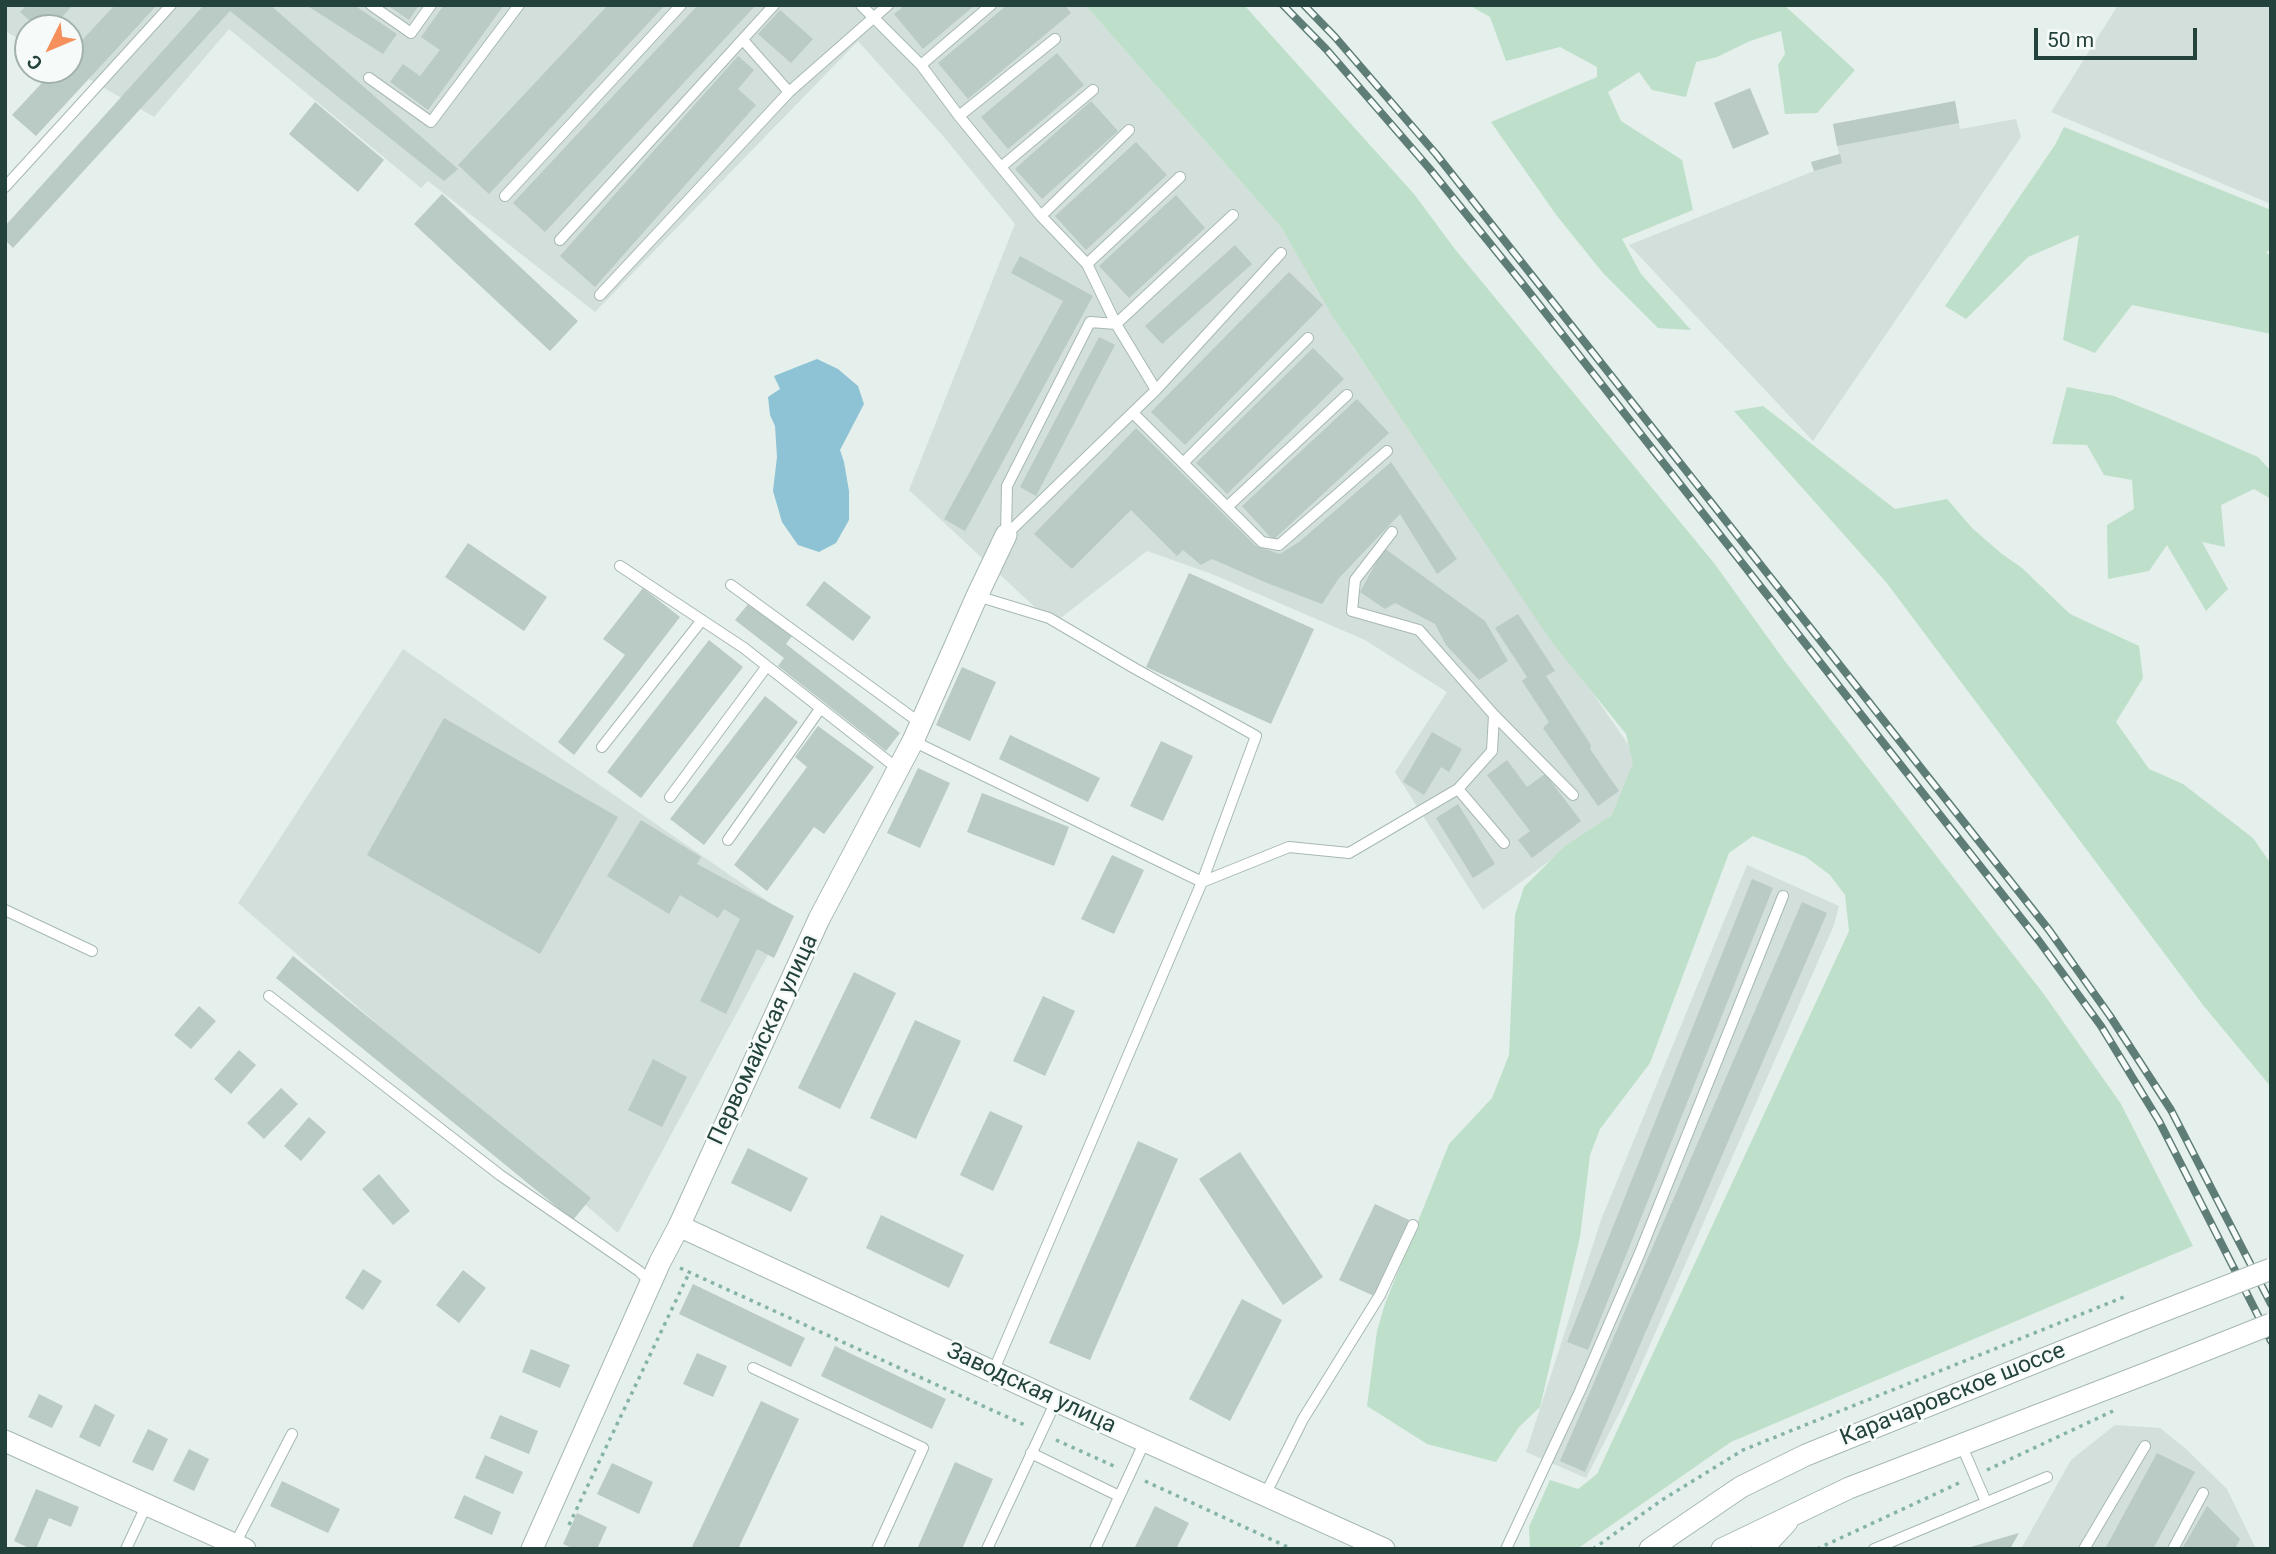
<!DOCTYPE html>
<html>
<head>
<meta charset="utf-8">
<style>
  body { margin:0 }
  #map { position:relative; width:2276px; height:1554px; overflow:hidden; background:#e5efeb; font-family:Roboto,sans-serif }
  canvas { display:block }
  .frame { position:absolute; inset:0; border:7px solid #24423c; pointer-events:none }
  .north { position:absolute; left:14px; top:14px; width:70px; height:70px; box-sizing:border-box; background:#f6fbf9; border:2px solid #a2b1ad; border-radius:50%; rotate:227deg; font-size:19px; font-weight:700; line-height:28px; text-align:center; color:#24423c }
  .north::after { content:''; display:block; margin:auto; width:24px; height:32px; background:#f5905d; clip-path:polygon(50% 0,100% 100%,50% 72%,0 100%) }
  .scale { position:absolute; left:2034px; top:28px; width:163px; height:32px; box-sizing:border-box; border:4px solid #24423c; border-top:0; padding-left:9px; font-size:21px; line-height:24px; white-space:nowrap; color:#24423c; -webkit-text-stroke:5px #f6fbf9; paint-order:stroke }
</style>
</head>
<body>
<div id="map">
<canvas width="2276" height="1554"></canvas>
<div class="frame"></div>
<div class="north">С</div>
<div class="scale">50 m</div>
</div>
<script>
const ctx = document.querySelector('canvas').getContext('2d');
ctx.lineJoin = 'round';
function fill(path, color) {
  ctx.fillStyle = color;
  ctx.fill(path, 'evenodd');
}
function poly(rows) {
  const path = new Path2D();
  for (const r of rows) {
    path.moveTo(r[0], r[1]);
    for (let i = 2; i < r.length; i += 2) path.lineTo(r[i], r[i + 1]);
  }
  return path;
}
function strokePath(path, color, width, dash) {
  ctx.strokeStyle = color;
  ctx.lineWidth = width;
  ctx.lineCap = dash ? 'butt' : 'round';
  ctx.setLineDash(dash || []);
  ctx.stroke(path);
}
function drawText(font, color, halo, rows, align = 'center') {
  ctx.font = font + ' Roboto,sans-serif';
  ctx.lineWidth = 5;
  ctx.setLineDash([]);
  ctx.textBaseline = 'middle';
  ctx.strokeStyle = halo;
  ctx.fillStyle = color;
  for (const [text, x, y, turn = 0] of rows) {
    ctx.save();
    ctx.translate(x, y);
    ctx.rotate((+turn || 0) * Math.PI / 180);
    ctx.textAlign = isNaN(turn) ? turn : align;
    if (halo) ctx.strokeText(text, 0, 0);
    ctx.fillText(text, 0, 0);
    ctx.restore();
  }
}
const built = poly([
  [5,5,1085,5,1281,227,1352,346,1655,783,1483,910,1395,772,1447,692,1365,640,1212,574,1147,551,1053,624,909,490,1015,224,944,137,858,41,595,312,428,181,421,188,229,29,154,117,70,68,70,28,28,28,28,44,5,31],
  [2118,5,2271,5,2271,204,2051,112],
  [1955,101,1960,129,2016,119,2021,137,1813,441,1629,245,1814,171,1811,162,1839,154,1833,124],
  [403,649,789,916,618,1233,238,903],
  [1747,865,1839,906,1834,925,1624,1404,1586,1478,1526,1452,1601,1220],
  [2115,1425,2160,1428,2186,1449,2227,1489,2256,1549,2021,1549,2071,1460]
]);
const green = poly([
  [1085,5,1244,5,1414,194,1454,248,1714,563,1784,660,2043,993,2121,1104,2193,1246,1731,1442,1577,1549,1530,1549,1529,1527,1550,1480,1578,1489,1597,1474,1849,931,1845,895,1830,875,1806,857,1753,836,1729,853,1650,1063,1600,1129,1590,1155,1580,1237,1540,1407,1519,1427,1496,1462,1427,1444,1367,1406,1377,1331,1385,1304,1449,1144,1492,1098,1509,1055,1515,915,1524,887,1565,846,1612,815,1633,763,1626,734,1551,641,1333,317,1281,227],
  [1469,5,1784,5,1855,70,1817,113,1785,114,1778,65,1785,54,1781,31,1750,41,1717,57,1696,62,1686,97,1652,90,1639,72,1608,92,1621,121,1682,160,1693,210,1622,239,1641,274,1691,330,1658,328,1603,273,1557,216,1491,122,1597,77,1597,67,1560,47,1506,61,1490,17],
  [2064,127,2271,210,2271,249,2266,252,2271,257,2271,334,2132,305,2095,353,2063,340,2079,235,2028,257,1966,319,1945,306,2055,145],
  [2067,387,2114,396,2168,418,2258,457,2271,471,2271,499,2254,489,2221,505,2225,547,2202,542,2228,589,2206,611,2167,545,2149,571,2108,579,2107,525,2134,509,2132,480,2104,475,2087,445,2052,444],
  [1763,406,1895,509,1947,499,1972,528,2002,554,2022,568,2070,614,2139,646,2143,678,2116,722,2149,769,2183,784,2253,838,2271,864,2271,1087,2203,1005,1886,582,1734,411]
]);
const water = poly([
  [817,359,838,369,858,386,864,404,840,450,844,462,849,491,849,520,836,543,819,552,798,545,782,522,773,491,777,457,775,426,770,415,768,397,780,389,774,376]
]);
const building = poly([
  [27,5,73,5,52,28,38,28,20,12],
  [115,5,157,5,36,136,12,115,54,70,70,70,70,53],
  [204,5,270,5,458,169,444,181,230,11,13,248,5,240,5,226],
  [306,5,354,5,397,34,383,54],
  [387,5,419,5,409,20],
  [444,5,504,5,428,110,390,82,403,64,420,76,440,50,421,37],
  [608,5,665,5,489,194,458,165],
  [698,5,756,5,545,232,513,203],
  [905,5,975,5,923,49,894,14],
  [1007,5,1065,5,1071,13,968,99,938,63],
  [780,10,813,39,791,63,758,34],
  [1057,53,1084,85,1008,149,981,117],
  [738,56,754,70,738,89,756,105,595,287,560,256],
  [1750,88,1769,134,1733,149,1714,103],
  [1091,101,1118,131,1042,199,1015,169],
  [1955,101,1959,123,1837,146,1833,124],
  [315,102,384,160,358,192,289,134],
  [1136,142,1167,175,1086,250,1055,216],
  [1840,154,1842,163,1814,171,1811,162],
  [442,194,578,321,550,351,414,224],
  [1176,195,1205,228,1129,298,1099,266],
  [1235,245,1252,264,1162,344,1145,326],
  [1020,256,1093,296,965,531,944,519,1063,301,1011,273],
  [1289,272,1323,305,1185,445,1151,412],
  [1099,337,1115,345,1036,496,1020,487],
  [1313,348,1344,379,1227,494,1196,463],
  [1357,399,1389,433,1273,540,1242,506],
  [1136,428,1256,546,1280,554,1299,542,1391,462,1457,559,1437,574,1400,514,1339,578,1322,604,1267,583,1212,559,1201,565,1183,550,1177,556,1131,510,1072,569,1034,534],
  [468,543,547,597,524,631,445,577],
  [1384,548,1485,621,1508,661,1479,680,1446,645,1435,624,1395,603,1385,609,1360,592],
  [1189,573,1314,629,1271,724,1146,667],
  [824,581,871,617,853,641,806,605],
  [643,588,680,617,574,755,558,742,625,655,603,639],
  [749,603,792,636,786,644,900,733,886,751,778,666,784,658,735,620],
  [1518,614,1555,671,1546,676,1591,745,1590,749,1619,791,1598,806,1543,728,1549,722,1522,681,1527,677,1495,628],
  [709,640,743,667,641,798,607,772],
  [962,667,996,682,970,741,936,725],
  [765,696,798,722,704,845,670,819],
  [444,718,618,817,540,954,367,855],
  [818,726,874,767,824,834,814,827,767,891,734,865,807,767,795,757],
  [1432,732,1462,749,1449,772,1441,767,1424,795,1403,782],
  [1010,735,1100,778,1088,802,999,759],
  [1161,741,1193,756,1163,821,1130,806],
  [1507,760,1527,787,1545,774,1581,821,1532,858,1518,840,1530,831,1487,775],
  [918,768,950,783,920,848,887,833],
  [982,793,1069,827,1054,866,967,832],
  [1458,804,1495,864,1473,878,1436,818],
  [641,820,701,857,697,864,794,916,774,958,757,949,726,1014,700,1001,740,919,724,909,718,918,680,895,669,914,607,876],
  [1112,855,1144,870,1114,934,1081,919],
  [1752,879,1773,888,1588,1350,1567,1342],
  [1802,902,1827,913,1585,1472,1560,1461],
  [293,956,591,1198,573,1220,276,978],
  [854,972,896,993,840,1109,798,1088],
  [1043,996,1075,1011,1045,1076,1013,1061],
  [199,1006,216,1021,191,1049,174,1035],
  [915,1020,961,1041,916,1139,870,1118],
  [239,1050,256,1065,231,1094,214,1079],
  [653,1059,687,1077,662,1127,628,1110],
  [281,1088,298,1104,264,1139,247,1123],
  [990,1111,1023,1126,993,1191,960,1175],
  [309,1117,326,1132,301,1161,284,1146],
  [1138,1141,1178,1159,1090,1360,1049,1343],
  [748,1148,808,1178,791,1212,731,1183],
  [1240,1152,1323,1277,1283,1305,1199,1179],
  [379,1174,410,1211,393,1225,362,1189],
  [1375,1204,1409,1220,1374,1296,1339,1280],
  [881,1215,964,1255,949,1288,866,1248],
  [363,1269,382,1281,363,1310,345,1298],
  [463,1270,486,1288,459,1323,436,1305],
  [693,1284,805,1338,791,1367,679,1314],
  [1242,1299,1282,1320,1230,1421,1189,1399],
  [835,1346,946,1399,932,1429,821,1376],
  [531,1349,570,1365,560,1388,522,1372],
  [697,1353,727,1366,713,1397,683,1384],
  [39,1394,63,1406,52,1428,28,1417],
  [761,1401,799,1419,738,1549,691,1549],
  [95,1404,115,1415,100,1447,79,1437],
  [500,1415,538,1431,529,1454,490,1438],
  [148,1429,168,1439,153,1471,132,1462],
  [189,1449,209,1459,194,1491,173,1481],
  [2157,1453,2195,1472,2153,1549,2105,1549],
  [485,1455,523,1472,513,1494,475,1478],
  [955,1462,993,1479,962,1549,917,1549],
  [612,1463,653,1482,639,1514,597,1494],
  [282,1481,340,1509,328,1533,270,1506],
  [36,1489,79,1507,71,1527,49,1518,36,1549,31,1549,14,1541],
  [464,1495,501,1512,492,1535,454,1518],
  [1155,1506,1189,1523,1176,1549,1134,1549],
  [2207,1506,2240,1539,2235,1549,2182,1549],
  [577,1513,607,1527,597,1549,574,1549,563,1544],
  [2019,1533,2010,1549,1967,1549,1967,1548]
]);
const path = poly([
  [680,1268,1027,1426],
  [1056,1440,1116,1467],
  [1987,1470,2113,1411],
  [1145,1481,1292,1549],
  [569,1525,690,1271],
  [1593,1549,1662,1500,1743,1450,2124,1297],
  [1817,1549,1961,1482]
]);
const service = poly([
  [371,5,411,33,431,5],
  [861,5,921,65,959,116,1041,216,1087,264,1116,324,1156,390,1006,535],
  [743,40,789,92,888,5],
  [921,65,991,5],
  [369,78,431,122,519,5],
  [959,116,1055,39],
  [1001,167,1093,90],
  [5,187,171,5],
  [505,196,681,5],
  [1041,216,1129,130],
  [560,240,774,5],
  [1087,264,1180,177],
  [600,295,789,92],
  [1156,390,1281,253],
  [1133,413,1262,542,1279,545,1387,451],
  [1183,463,1308,338],
  [1227,507,1347,395],
  [1006,535,1007,486,1090,322,1116,324,1233,215],
  [620,566,744,648,898,769],
  [731,585,920,723],
  [977,596,1049,618,1134,668,1256,736,1202,882],
  [1494,715,1573,795],
  [913,741,1202,882,993,1372],
  [602,747,702,620],
  [1458,789,1504,843],
  [670,797,767,666],
  [728,840,820,709],
  [1202,882,1289,847,1349,853,1458,789,1492,751,1494,715,1419,630,1352,611,1355,580,1392,532],
  [5,910,92,951],
  [269,996,500,1175,639,1271,651,1283],
  [753,1368,923,1448,877,1549],
  [1961,1444,1986,1502],
  [1031,1453,1119,1496],
  [1265,1495,1303,1419,1380,1295,1413,1225],
  [235,1544,292,1434],
  [126,1549,147,1504],
  [987,1549,1056,1401],
  [1095,1549,1145,1441],
  [1506,1549,1580,1391,1639,1255,1783,896],
  [1874,1549,2047,1477],
  [2084,1549,2145,1446],
  [2173,1549,2203,1493]
]);
const minor = poly([
  [679,1226,819,919,913,741,977,596,1006,535],
  [5,1441,245,1549]
]);
const tertiary = poly([
  [532,1549,660,1262,679,1226,1056,1401,1384,1549],
  [1650,1549,1741,1487,1806,1455,2135,1322],
  [1722,1549,1849,1488,2155,1370],
  [1762,1549,1787,1522]
]);
const rail = poly([
  [1283,5,1326,49,1429,168,1526,288,2039,941,2101,1026,2159,1121,2271,1341],
  [1304,5,1335,37,1436,154,2049,930,2110,1016,2171,1110,2271,1304]
]);
const tertiaryBridge = poly([
  [2135,1322,2271,1269],
  [2155,1370,2271,1324]
]);
const streetNames = [
  ["Первомайская улица",764,1040,-65],
  ["Заводская улица",1031,1389,25],
  ["Карачаровское шоссе",1953,1395,-22]
];
fill(built, '#d3dfdb');
fill(green, '#bee0ca');
fill(water, '#8dc3d4');
fill(building, '#bacac5');
strokePath(service, '#a7b8b3', 12);
strokePath(minor, '#a7b8b3', 23);
strokePath(tertiary, '#a7b8b3', 23);
strokePath(path, '#85b3a9', 3.5, [3.5, 5]);
strokePath(service, '#fff', 10);
strokePath(minor, '#fff', 21);
strokePath(tertiary, '#fff', 21);
strokePath(rail, '#5e7d77', 8);
strokePath(rail, '#f6fbf9', 5, [16]);
strokePath(tertiaryBridge, '#a7b8b3', 23, []);
strokePath(tertiaryBridge, '#fff', 21);
drawText('23px', '#24423c', '#f6fbf9', streetNames);
</script>
</body>
</html>
